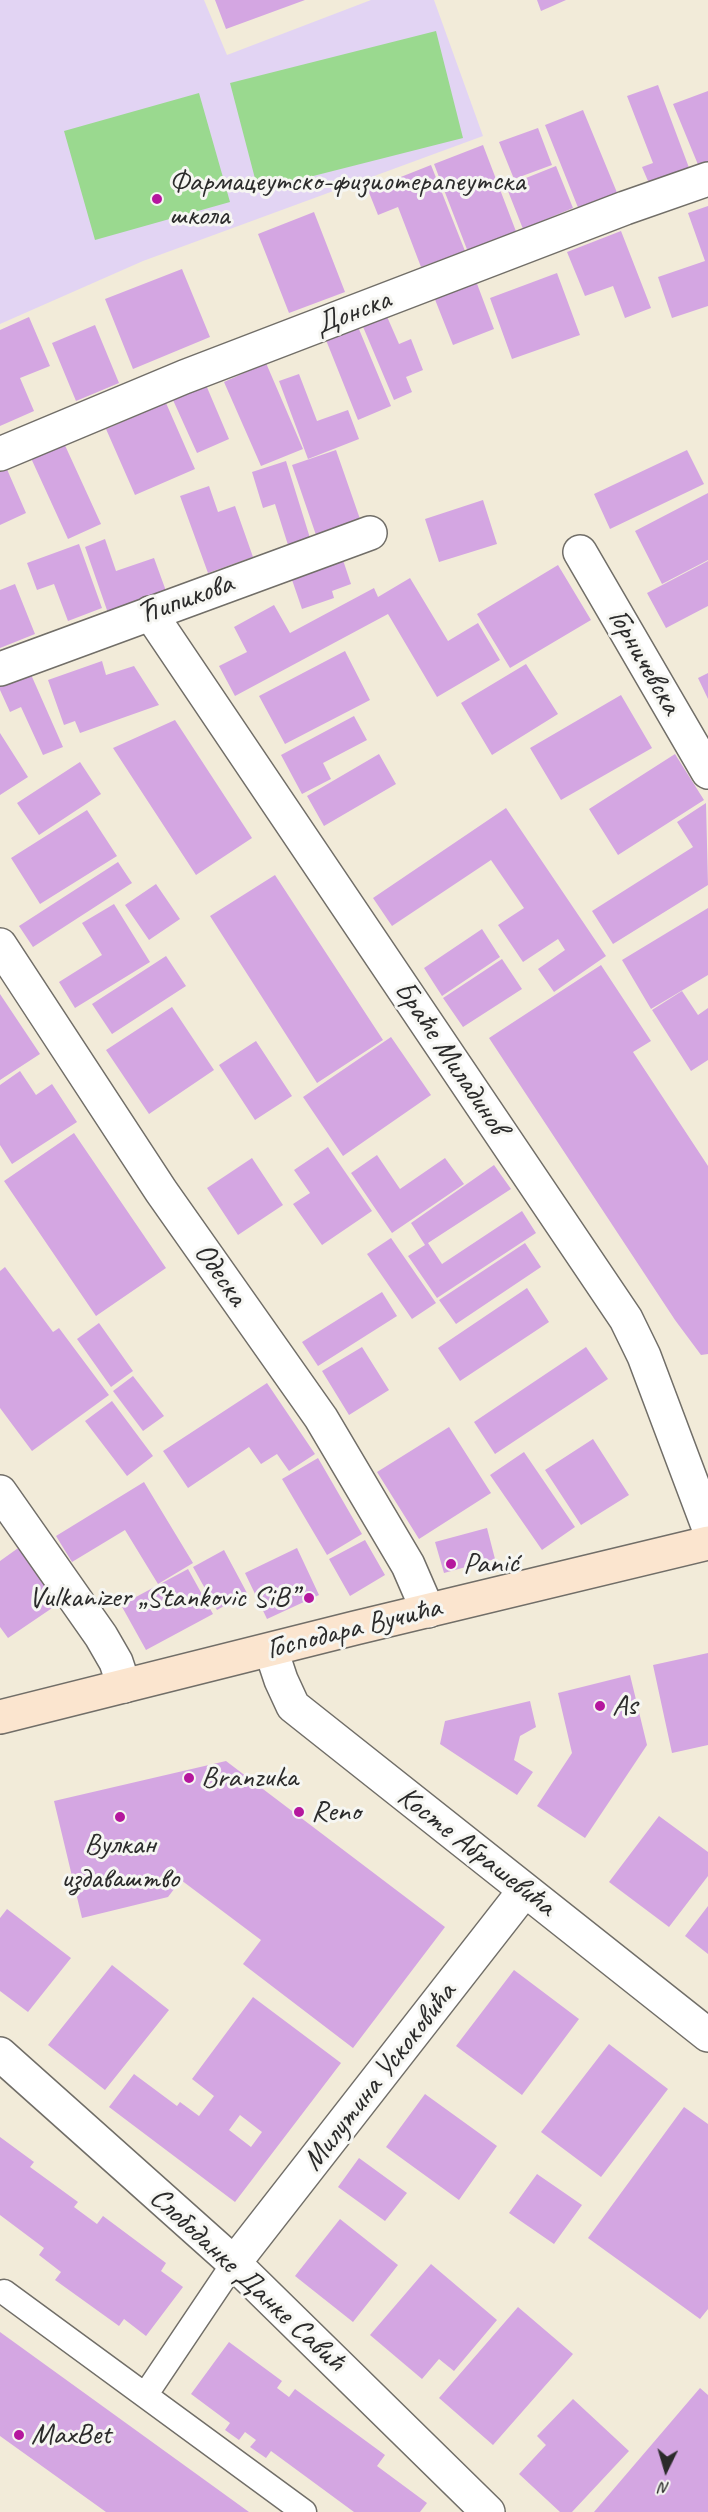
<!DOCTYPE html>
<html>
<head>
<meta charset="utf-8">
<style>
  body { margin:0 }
  #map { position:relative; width:708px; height:2512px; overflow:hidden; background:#f2ebd9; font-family:Caveat,sans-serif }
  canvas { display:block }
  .north { position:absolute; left:636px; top:2440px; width:60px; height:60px; -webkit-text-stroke:4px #f6f6f2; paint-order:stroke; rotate:185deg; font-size:16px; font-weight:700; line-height:24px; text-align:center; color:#2b2b2b }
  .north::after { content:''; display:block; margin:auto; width:21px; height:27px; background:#2b2b2b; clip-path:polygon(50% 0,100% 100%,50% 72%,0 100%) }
</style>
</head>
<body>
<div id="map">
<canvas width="708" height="2512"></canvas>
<div class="north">N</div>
</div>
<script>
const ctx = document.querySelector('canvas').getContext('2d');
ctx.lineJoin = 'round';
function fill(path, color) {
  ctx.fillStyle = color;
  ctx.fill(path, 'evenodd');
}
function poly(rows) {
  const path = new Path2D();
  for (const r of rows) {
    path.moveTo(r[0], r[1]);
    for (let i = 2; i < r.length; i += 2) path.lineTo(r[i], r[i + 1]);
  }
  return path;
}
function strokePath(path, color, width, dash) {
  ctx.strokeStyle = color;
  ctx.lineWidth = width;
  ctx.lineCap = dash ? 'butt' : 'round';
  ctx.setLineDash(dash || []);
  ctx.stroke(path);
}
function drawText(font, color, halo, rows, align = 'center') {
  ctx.font = font + ' Caveat,sans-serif';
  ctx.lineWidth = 6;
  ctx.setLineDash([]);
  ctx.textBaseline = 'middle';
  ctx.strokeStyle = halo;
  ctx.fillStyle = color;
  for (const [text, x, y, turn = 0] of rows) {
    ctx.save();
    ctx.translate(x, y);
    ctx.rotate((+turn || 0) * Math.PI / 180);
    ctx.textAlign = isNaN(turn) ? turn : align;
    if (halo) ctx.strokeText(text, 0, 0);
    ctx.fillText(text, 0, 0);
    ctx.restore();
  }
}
const built = poly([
  [0,0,204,0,227,55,371,0,434,0,483,136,143,261,0,324]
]);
const green = poly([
  [436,31,463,138,258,190,230,83],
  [199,93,230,202,95,240,64,131]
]);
const building = poly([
  [215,0,305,0,226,29],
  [537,0,566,0,541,11],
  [658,85,691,173,651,188,642,167,653,163,627,96],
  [708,91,708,164,699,167,673,104],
  [583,110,618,195,579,210,545,125],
  [538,128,552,165,514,179,499,142],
  [483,145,517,234,468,252,434,164],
  [431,165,465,251,421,267,398,207,378,215,368,190],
  [556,166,573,208,523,229,506,186],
  [708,206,708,306,672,318,658,277,705,261,688,213],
  [314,212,345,292,289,313,258,234],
  [621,231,651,308,625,318,613,286,585,296,567,252],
  [182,269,210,337,133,369,105,299],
  [557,273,580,335,512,359,490,298],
  [476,281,494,329,453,345,434,297],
  [385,312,399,344,411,339,423,370,406,377,412,392,394,400,361,322],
  [29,317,50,366,20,378,34,411,0,426,0,330],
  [356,322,391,406,358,420,324,335],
  [95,325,119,383,76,401,52,343],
  [266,363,303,449,261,466,224,382],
  [299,374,317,421,348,410,359,439,308,459,279,381],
  [206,385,229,439,197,453,173,400],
  [166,403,195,469,135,495,106,429],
  [63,441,101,524,68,539,30,456],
  [336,450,360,519,316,535,292,465],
  [687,450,704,484,610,529,594,494],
  [286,461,310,538,288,545,275,504,263,508,252,472],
  [6,467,26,513,0,525,0,470],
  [209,486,218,512,235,506,253,557,208,573,180,496],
  [708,493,708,560,662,584,635,531],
  [483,500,497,544,439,562,425,519],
  [105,539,116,571,154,558,166,591,108,613,85,547],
  [79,544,102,608,68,621,54,584,37,590,27,563],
  [342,557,351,584,332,591,334,598,302,609,290,574],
  [708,561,708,606,666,628,647,593],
  [558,565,591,620,510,668,477,614],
  [410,578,448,641,478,623,500,660,437,697,388,614,235,696,219,666,247,652,234,627,274,605,290,633,374,588,378,597],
  [15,584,35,634,0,648,0,590],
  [345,651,370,700,285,744,259,696],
  [102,661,106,675,134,666,159,705,80,733,75,721,64,725,48,680],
  [526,664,558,714,492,755,461,703],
  [29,670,63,747,43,755,21,707,10,712,0,690,0,682],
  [708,673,708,699,698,678],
  [621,695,652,748,561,800,530,748],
  [354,716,367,740,323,763,331,779,302,794,281,755],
  [175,720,252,838,196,875,113,748],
  [0,733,28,777,0,795],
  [379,754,396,784,324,826,307,796],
  [675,754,704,800,618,855,589,809],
  [80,762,101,794,39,835,17,803],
  [706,803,708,885,613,944,592,911,693,847,677,822],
  [506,808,606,956,554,992,538,969,565,950,558,939,523,962,498,925,524,908,491,860,392,926,373,898],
  [87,810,117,856,40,904,11,858],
  [118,862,132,883,33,947,19,926],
  [275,875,383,1040,317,1083,210,916],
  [156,884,180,919,149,940,125,905],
  [114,904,150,962,75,1008,59,982,102,955,82,923],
  [708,908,708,975,651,1009,622,960],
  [482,929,500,957,442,996,424,968],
  [166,956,186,986,112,1034,92,1004],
  [502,959,522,989,463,1027,443,998],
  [601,965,651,1041,633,1052,708,1166,708,1354,701,1355,675,1320,489,1038],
  [682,991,698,1015,708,1008,708,1060,691,1071,652,1010],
  [0,994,40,1054,0,1080],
  [172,1007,214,1070,149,1114,106,1050],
  [391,1037,431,1095,343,1156,303,1097],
  [256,1041,292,1096,255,1120,219,1065],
  [20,1071,36,1095,52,1084,77,1122,12,1164,0,1145,0,1085],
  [74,1133,166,1268,96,1316,4,1181],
  [328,1147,372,1211,322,1245,293,1204,310,1193,294,1170],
  [377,1155,400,1189,445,1158,464,1184,392,1233,351,1173],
  [252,1158,283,1205,238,1235,207,1188],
  [494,1165,511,1189,428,1243,442,1264,522,1211,536,1233,437,1298,408,1256,425,1245,411,1223],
  [391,1238,436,1303,412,1319,367,1254],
  [525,1243,541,1267,456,1324,439,1300],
  [5,1267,53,1332,59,1328,109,1395,32,1451,0,1408,0,1271],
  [527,1288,549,1322,460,1381,438,1348],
  [382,1292,397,1316,318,1366,302,1342],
  [99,1323,133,1371,111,1387,77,1339],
  [362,1347,389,1390,349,1415,322,1371],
  [586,1347,608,1379,495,1454,474,1422],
  [133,1376,164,1416,143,1431,113,1391],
  [267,1383,315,1454,289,1471,277,1454,261,1464,249,1447,188,1488,163,1451],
  [112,1401,153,1456,127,1476,85,1421],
  [449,1427,491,1493,419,1539,377,1472],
  [593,1439,629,1495,581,1525,545,1470],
  [524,1452,575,1527,542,1550,490,1475],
  [318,1458,362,1534,327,1555,282,1479],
  [144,1482,193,1563,158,1584,125,1530,72,1562,56,1536],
  [487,1528,495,1559,444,1573,435,1542],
  [365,1540,385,1575,350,1596,329,1559],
  [21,1546,61,1602,8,1638,0,1627,0,1561],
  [297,1548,319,1595,267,1619,245,1573],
  [224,1550,247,1593,217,1610,193,1567],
  [188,1569,213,1614,146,1650,121,1605],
  [708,1653,708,1745,672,1753,653,1665],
  [630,1675,647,1745,585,1838,537,1806,572,1753,558,1693],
  [530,1701,536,1727,520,1736,514,1760,533,1772,517,1795,440,1744,445,1721],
  [226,1761,445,1927,353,2048,243,1964,261,1940,181,1880,168,1897,82,1918,54,1801],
  [659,1816,708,1852,708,1876,669,1927,609,1882],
  [708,1906,708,1954,685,1936],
  [7,1909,71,1958,28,2012,0,1991,0,1918],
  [112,1965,169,2010,105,2090,48,2045],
  [514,1970,579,2019,522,2095,456,2046],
  [253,1997,341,2063,235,2202,109,2107,134,2074,177,2106,180,2102,199,2116,214,2096,192,2079],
  [240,2115,262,2132,251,2147,229,2130],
  [609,2044,668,2089,601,2177,541,2132],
  [425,2094,497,2146,459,2200,386,2147],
  [684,2107,708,2124,708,2309,700,2319,588,2238],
  [0,2137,34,2162,30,2167,78,2202,74,2207,97,2224,103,2216,166,2263,161,2271,183,2287,146,2336,124,2319,119,2326,55,2280,61,2272,39,2255,44,2248,0,2215],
  [359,2158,407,2193,385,2221,338,2187],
  [537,2174,582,2205,554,2244,509,2213],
  [340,2219,398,2265,353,2322,295,2276],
  [431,2264,497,2320,454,2371,439,2359,422,2379,370,2335],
  [518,2307,573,2354,493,2445,439,2398],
  [0,2332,249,2512,106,2512,0,2436],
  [229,2342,282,2381,277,2388,289,2397,295,2389,385,2455,377,2466,427,2503,420,2512,354,2512,271,2451,266,2458,250,2447,256,2440,245,2432,239,2440,225,2430,230,2423,191,2394],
  [700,2388,708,2395,708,2512,594,2512],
  [573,2399,629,2451,572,2512,560,2512,519,2474,546,2445,537,2436]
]);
const lane = poly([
  [4,2292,304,2512],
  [146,2394,234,2263]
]);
const street = poly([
  [0,454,184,377,625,208,708,179],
  [580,552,708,772],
  [150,613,626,1319,644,1356,708,1526],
  [0,669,370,533],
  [0,945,161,1191,321,1418,408,1565,428,1611],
  [0,1492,101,1636,116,1662,124,1686],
  [271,1650,281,1680,293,1706,708,2035],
  [0,2054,234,2263,488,2512],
  [234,2263,525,1890]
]);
const secondary = poly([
  [0,1717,355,1628,708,1543]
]);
const markers = [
  [157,199,6,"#b5179e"],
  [451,1564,6,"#b5179e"],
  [309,1598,6,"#b5179e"],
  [600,1706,6,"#b5179e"],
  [189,1778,6,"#b5179e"],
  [299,1812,6,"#b5179e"],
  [120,1817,6,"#b5179e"],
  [19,2435,6,"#b5179e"]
];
const poiNames = [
  ["Фармацеутско-физиотерапеутска",169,182],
  ["школа",169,216],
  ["Panić",463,1564],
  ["Vulkanizer „Stankovic SiB”",297,1598,"right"],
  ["As",612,1706],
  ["Branzuka",201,1778],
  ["Reno",311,1812],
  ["Вулкан",120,1845,"center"],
  ["издаваштво",120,1879,"center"],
  ["MaxBet",31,2435]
];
const streetNames = [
  ["Донска",353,313,-21],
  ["Ћипикова",185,600,-20],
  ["Горничевска",644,662,60],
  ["Браће Миладинов",450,1058,56],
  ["Одеска",220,1275,55],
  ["Господара Вучића",354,1629,-14],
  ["Косте Абрашевића",476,1852,38],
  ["Милутина Ускоковића",380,2077,-52],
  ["Слободанке Данке Савић",247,2280,43]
];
fill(built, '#e2d4f3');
fill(green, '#9ad98f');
fill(building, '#d4a6e2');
strokePath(lane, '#716e68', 27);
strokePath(street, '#716e68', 36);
strokePath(secondary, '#716e68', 36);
strokePath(lane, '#fff', 24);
strokePath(street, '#fff', 33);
strokePath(secondary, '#fbe5cf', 33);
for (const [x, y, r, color] of markers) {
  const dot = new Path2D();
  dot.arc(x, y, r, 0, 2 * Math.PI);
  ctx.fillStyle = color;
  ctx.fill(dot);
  strokePath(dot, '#f6f6f2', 2);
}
drawText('30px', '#2b2b2b', '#f6f6f2', poiNames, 'left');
drawText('30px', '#2b2b2b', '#f6f6f2', streetNames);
</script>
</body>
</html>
